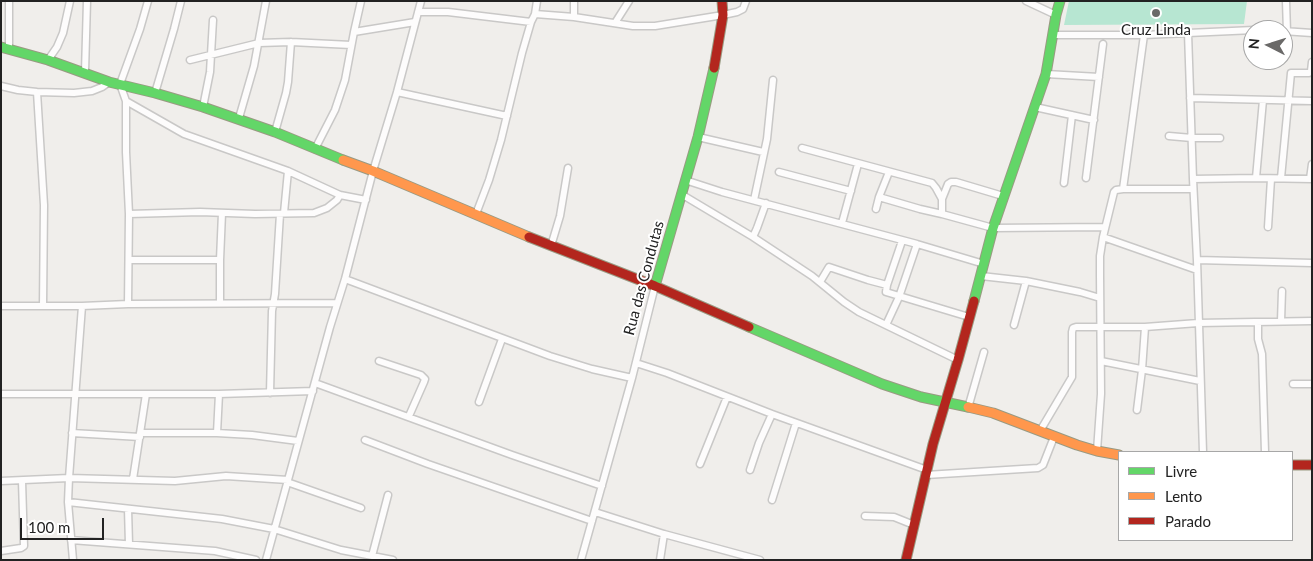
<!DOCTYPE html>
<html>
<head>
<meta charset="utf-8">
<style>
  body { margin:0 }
  #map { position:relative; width:1313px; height:561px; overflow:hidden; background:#f0eeeb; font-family:Lato,sans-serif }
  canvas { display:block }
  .frame { position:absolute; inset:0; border:2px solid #222; pointer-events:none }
  .legend { position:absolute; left:1118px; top:451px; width:175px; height:90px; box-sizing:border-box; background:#fff; border:1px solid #a7a7a7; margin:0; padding:6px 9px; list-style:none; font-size:15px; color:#222 }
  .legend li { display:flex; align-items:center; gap:10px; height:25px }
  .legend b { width:25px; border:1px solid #a7a7a7 }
  .north { position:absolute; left:1243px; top:20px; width:50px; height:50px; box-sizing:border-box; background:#fff; border:1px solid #a7a7a7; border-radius:50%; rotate:275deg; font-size:14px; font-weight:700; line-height:20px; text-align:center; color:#222 }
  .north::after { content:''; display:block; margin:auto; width:18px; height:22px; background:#6a6968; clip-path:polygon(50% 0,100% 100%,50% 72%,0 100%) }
  .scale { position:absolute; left:20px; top:518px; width:84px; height:22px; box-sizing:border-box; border:2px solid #222; border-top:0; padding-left:6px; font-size:15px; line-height:18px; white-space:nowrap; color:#222; -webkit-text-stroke:4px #fff; paint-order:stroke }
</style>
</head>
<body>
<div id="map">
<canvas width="1313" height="561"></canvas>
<div class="frame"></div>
<ul class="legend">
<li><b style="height:6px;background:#63d668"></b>Livre</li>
<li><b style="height:6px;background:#ff974d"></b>Lento</li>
<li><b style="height:6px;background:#b3261e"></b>Parado</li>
</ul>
<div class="north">N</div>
<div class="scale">100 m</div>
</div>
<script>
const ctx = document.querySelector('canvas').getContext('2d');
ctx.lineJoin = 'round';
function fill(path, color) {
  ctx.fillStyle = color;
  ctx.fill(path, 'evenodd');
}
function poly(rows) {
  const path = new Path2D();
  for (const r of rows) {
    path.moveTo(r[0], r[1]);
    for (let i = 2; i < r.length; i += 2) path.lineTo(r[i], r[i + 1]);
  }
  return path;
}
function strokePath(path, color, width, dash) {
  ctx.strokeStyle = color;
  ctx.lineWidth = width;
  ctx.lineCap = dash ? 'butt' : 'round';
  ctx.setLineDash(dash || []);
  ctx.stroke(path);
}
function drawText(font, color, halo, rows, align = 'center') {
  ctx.font = font + ' Lato,sans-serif';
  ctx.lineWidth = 4;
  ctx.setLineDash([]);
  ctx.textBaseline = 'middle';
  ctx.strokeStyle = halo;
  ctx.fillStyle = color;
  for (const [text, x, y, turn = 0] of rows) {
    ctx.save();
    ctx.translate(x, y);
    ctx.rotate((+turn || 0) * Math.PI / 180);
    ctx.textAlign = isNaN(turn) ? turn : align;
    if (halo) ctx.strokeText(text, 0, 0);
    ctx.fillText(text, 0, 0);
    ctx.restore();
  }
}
const pitch = poly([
  [1069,1,1247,1,1244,24,1064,25]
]);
const street = poly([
  [1026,1,1056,15],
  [1286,1,1287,32],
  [418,12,448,12,531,22],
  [535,14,574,17,633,26,655,26,723,15,737,12,743,9,746,1],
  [574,17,574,1],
  [615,23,629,1],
  [1283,31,1312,33],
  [354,32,415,22],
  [1188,33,1193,179,1197,260,1203,452],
  [1053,35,1144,35,1254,30],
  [9,49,9,1],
  [48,60,57,47,63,33,70,1],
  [190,60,259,43,291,42,351,45],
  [85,72,87,1],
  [1046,74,1099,77],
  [1,86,18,90,37,92,74,93,92,91,102,87,109,82],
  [37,92,44,205,43,306],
  [397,92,507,116],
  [155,93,174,29,181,1],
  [1190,98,1312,101],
  [126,101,184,134,288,171,340,195,366,200],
  [203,107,210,72,213,20],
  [1035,107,1094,120],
  [239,118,254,66,266,1],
  [275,132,286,93,288,82,291,42],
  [1169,136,1192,138,1220,138],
  [698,137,763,152],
  [802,148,932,183,936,188,942,199,942,214],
  [315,149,335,110,345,80,354,32,361,1],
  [779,172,851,191],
  [1086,178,1103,44],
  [1256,178,1263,100],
  [1281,178,1291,73,1309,73,1311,71,1312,62],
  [1193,179,1256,178,1312,179],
  [1310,179,1312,164],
  [685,180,722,192,917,244,984,264],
  [1064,183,1072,115],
  [1123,189,1144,35],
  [681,194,753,237,812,276,844,302,859,312,958,360],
  [879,197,920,209,942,214,993,228,1105,227],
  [942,199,948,184,951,182,956,182,1003,196],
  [754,200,767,139,773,80],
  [876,209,879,197,889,172],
  [284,213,288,171],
  [129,214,200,212,255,214,314,213,327,208,337,200,340,195],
  [476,214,489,180,501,140,522,53,531,22,535,14,537,1],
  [842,223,858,164],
  [1268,227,1271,179],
  [753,237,757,228,766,203],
  [1103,237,1197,270],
  [902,241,887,285,886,292,969,317],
  [551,246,560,216,568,168],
  [129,260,220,260],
  [1197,260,1312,263],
  [981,276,1026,281,1080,292,1100,298],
  [345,279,550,356,592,369,632,378],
  [820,282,829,267,868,280,887,285],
  [220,303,220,260,222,213],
  [128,304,129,214,126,152,126,101,120,84,140,29,148,1],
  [1,306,82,306,128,304,337,303],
  [1281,321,1282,291],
  [1258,322,1258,339,1262,354,1265,452],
  [886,325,899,297,917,244],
  [1014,325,1026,281],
  [379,361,421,375,425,379,424,382,409,416],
  [1101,361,1200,381],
  [636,363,667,373,772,414,927,470],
  [315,383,512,455,602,486],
  [1293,384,1312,384],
  [270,393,272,311,275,294,280,214],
  [1,394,219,394,313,391],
  [479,402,502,339],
  [968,408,984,352],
  [1137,410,1142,370,1145,327],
  [1040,431,1072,377,1072,332,1073,328,1076,327,1145,327,1198,323,1312,321],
  [72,433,140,437],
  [141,433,217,433,252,435,298,441],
  [217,433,219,394],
  [365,440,428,464,592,521],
  [1097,451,1101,394,1100,274,1100,256,1103,237,1114,192,1116,190,1123,189,1193,189],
  [700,464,727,397],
  [750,470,759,443,772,414],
  [926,475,1038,468,1043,465,1054,437],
  [133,479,146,394],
  [1,481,69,478,175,481,226,476,288,480],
  [287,482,361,508],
  [772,500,796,423],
  [68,502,222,519,274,529,341,550,393,560],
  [128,509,129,544],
  [595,512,664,534,760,560],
  [865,516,894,517,914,525],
  [71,540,215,551,256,560],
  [1,551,21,548,24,546,22,481],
  [372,556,388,495],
  [73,560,68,502,69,478,82,306],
  [266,560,330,327,345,279,373,171,397,92,421,1],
  [581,560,632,378,655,286],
  [660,560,664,534]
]);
const fast = poly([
  [1,47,48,60,109,82,155,93,203,107,275,132,343,160],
  [655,286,698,137,714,68],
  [974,301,993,228,1046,74,1056,15,1060,1],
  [749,327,882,384,921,397,968,407]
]);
const slow = poly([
  [343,160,373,171,529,237],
  [968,407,993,413,1077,445,1097,451,1119,455]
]);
const jam = poly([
  [714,68,723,15,722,1],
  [529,237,655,286,749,327],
  [1292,465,1312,465],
  [906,560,933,444,958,360,974,301]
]);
const markers = [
  [1156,13,5,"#6a6968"]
];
const poiNames = [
  ["Cruz Linda",1156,30]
];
const streetNames = [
  ["Rua das Condutas",644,278,-75]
];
fill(pitch, '#b7e6d2');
strokePath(street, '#c9c8c7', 9);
strokePath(fast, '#999a82', 11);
strokePath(slow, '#999a82', 11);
strokePath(jam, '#999a82', 11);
strokePath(street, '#fdfcfc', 6);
strokePath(fast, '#63d668', 9);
strokePath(slow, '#ff974d', 9);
strokePath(jam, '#b3261e', 9);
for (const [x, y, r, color] of markers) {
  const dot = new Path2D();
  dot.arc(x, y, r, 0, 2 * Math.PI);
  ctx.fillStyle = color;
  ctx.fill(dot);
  strokePath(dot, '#fff', 2);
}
drawText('15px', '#222', '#fff', poiNames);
drawText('15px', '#222', '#fff', streetNames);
</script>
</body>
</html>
